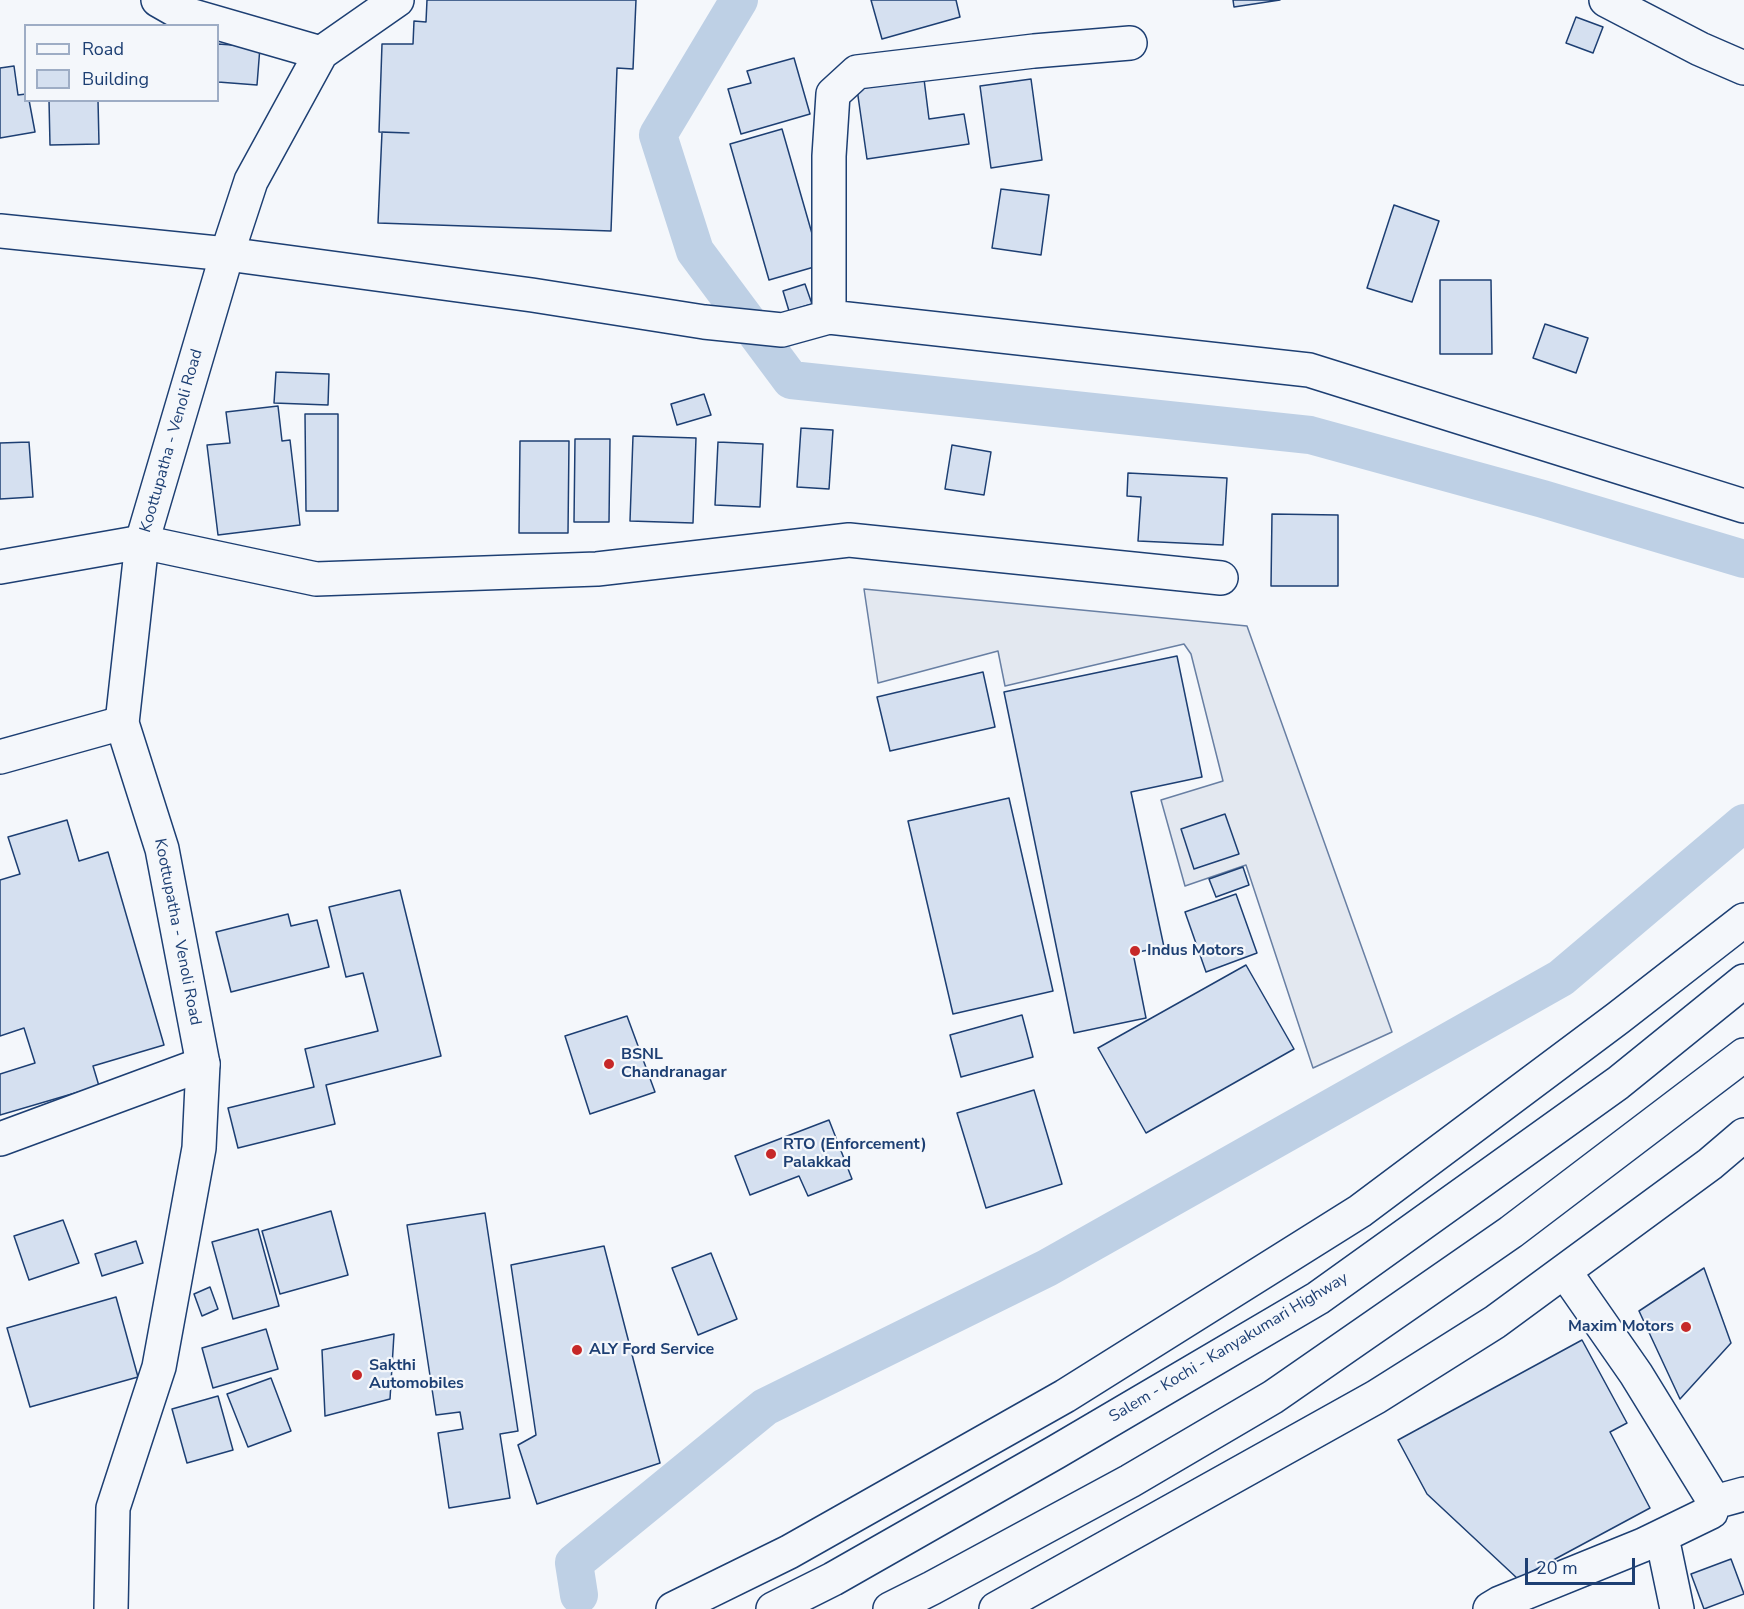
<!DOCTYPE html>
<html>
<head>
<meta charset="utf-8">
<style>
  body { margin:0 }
  #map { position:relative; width:1744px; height:1609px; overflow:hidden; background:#f4f7fb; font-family:"Nunito Sans",sans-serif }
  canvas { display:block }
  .legend { position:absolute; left:24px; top:24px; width:195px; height:78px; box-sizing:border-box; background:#f4f7fb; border:2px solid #9eadc5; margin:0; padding:8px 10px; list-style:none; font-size:18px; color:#1d3f73 }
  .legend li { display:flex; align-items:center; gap:12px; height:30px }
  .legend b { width:30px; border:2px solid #9eadc5 }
  .scale { position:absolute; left:1525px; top:1558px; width:110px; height:27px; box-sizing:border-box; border:3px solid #1d3f73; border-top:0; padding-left:8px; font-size:18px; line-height:21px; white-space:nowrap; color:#1d3f73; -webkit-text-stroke:4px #f4f7fb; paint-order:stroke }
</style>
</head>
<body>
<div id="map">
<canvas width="1744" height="1609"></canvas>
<ul class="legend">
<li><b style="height:8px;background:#f4f7fb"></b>Road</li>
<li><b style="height:16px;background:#d5e0f0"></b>Building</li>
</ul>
<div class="scale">20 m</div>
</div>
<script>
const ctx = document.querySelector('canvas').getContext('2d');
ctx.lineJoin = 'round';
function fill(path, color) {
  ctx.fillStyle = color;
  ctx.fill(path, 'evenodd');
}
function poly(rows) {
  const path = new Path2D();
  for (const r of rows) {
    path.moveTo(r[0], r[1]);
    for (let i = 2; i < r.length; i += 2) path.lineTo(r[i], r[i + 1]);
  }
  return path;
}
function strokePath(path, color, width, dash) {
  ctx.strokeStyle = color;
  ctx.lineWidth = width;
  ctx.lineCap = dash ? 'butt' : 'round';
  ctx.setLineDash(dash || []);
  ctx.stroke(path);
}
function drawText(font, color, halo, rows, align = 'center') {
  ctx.font = font + ' "Nunito Sans",sans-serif';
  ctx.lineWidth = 4.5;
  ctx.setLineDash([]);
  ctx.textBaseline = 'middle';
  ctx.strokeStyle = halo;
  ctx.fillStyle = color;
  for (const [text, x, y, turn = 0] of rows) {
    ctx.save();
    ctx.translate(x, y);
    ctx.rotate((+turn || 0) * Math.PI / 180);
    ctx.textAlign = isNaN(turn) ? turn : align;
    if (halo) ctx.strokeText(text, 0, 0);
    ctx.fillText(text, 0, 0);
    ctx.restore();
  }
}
const parking = poly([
  [864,589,1247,626,1392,1032,1313,1068,1246,865,1185,886,1161,800,1223,781,1191,654,1184,644,1005,686,998,651,878,683,864,589]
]);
const canal = poly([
  [739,0,658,135,695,251,791,380,1310,435,1543,499,1744,559],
  [579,1595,574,1563,765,1407,1047,1268,1561,978,1744,823]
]);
const building = poly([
  [427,0,636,0,633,69,617,68,611,231,378,223,382,132,409,133,379,132,382,44,413,44,414,21,426,22,427,0],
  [871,0,956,0,960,17,882,39,871,0],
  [1233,0,1280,0,1234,7,1233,0],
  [1576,17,1603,27,1593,53,1566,43,1576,17],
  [218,44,260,47,257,85,218,82,218,44],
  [794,58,810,114,741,134,728,89,751,83,747,71,794,58],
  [14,66,18,95,26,94,26,100,29,100,35,132,0,138,0,68,14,66],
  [924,79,929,119,964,114,969,144,867,159,857,89,924,79],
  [1031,79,1042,160,991,168,980,86,1031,79],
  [49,100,98,100,99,144,50,145,49,100],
  [782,129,821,265,769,280,730,144,782,129],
  [1001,189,1049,195,1041,255,992,248,1001,189],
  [1394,205,1439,221,1412,302,1367,288,1394,205],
  [1440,280,1491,280,1492,354,1440,354,1440,280],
  [805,284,812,304,789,311,783,291,805,284],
  [1545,324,1588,338,1576,373,1533,358,1545,324],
  [276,372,329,374,328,405,274,403,276,372],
  [704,394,711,415,677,425,671,404,704,394],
  [278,406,282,441,290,440,300,525,218,535,207,445,230,443,226,412,278,406],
  [305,414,338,414,338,511,306,511,305,414],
  [801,428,833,430,829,489,797,487,801,428],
  [633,436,696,438,693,523,630,521,633,436],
  [575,439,610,439,609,522,574,522,575,439],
  [520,441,569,441,568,533,519,533,520,441],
  [29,442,33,497,0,499,0,443,29,442],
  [718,442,763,444,760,507,715,505,718,442],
  [952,445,991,452,984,495,945,489,952,445],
  [1128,473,1227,478,1223,545,1138,541,1141,497,1127,496,1128,473],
  [1272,514,1338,515,1338,586,1271,586,1272,514],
  [1177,656,1202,777,1131,792,1164,947,1133,953,1146,1018,1074,1033,1004,692,1177,656],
  [983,672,995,727,890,751,877,697,983,672],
  [1009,798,1053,991,953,1014,908,821,1009,798],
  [1225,814,1239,854,1194,869,1181,829,1225,814],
  [67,820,79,861,108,852,164,1045,93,1066,99,1086,0,1115,0,1074,35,1063,24,1028,0,1036,0,880,20,874,8,837,67,820],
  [1243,867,1249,885,1216,897,1209,879,1243,867],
  [400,890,441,1056,326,1085,335,1124,238,1148,228,1108,314,1087,305,1049,378,1031,363,973,346,977,329,907,400,890],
  [1236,894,1257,953,1206,972,1185,912,1236,894],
  [288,914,291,926,317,920,329,967,231,992,216,932,288,914],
  [1246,965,1294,1049,1146,1133,1098,1048,1246,965],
  [1022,1015,1033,1057,961,1077,950,1035,1022,1015],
  [627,1016,655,1092,590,1114,565,1036,627,1016],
  [1034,1090,1062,1184,986,1208,957,1113,1034,1090],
  [829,1120,852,1179,808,1196,799,1176,750,1195,735,1156,829,1120],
  [331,1211,348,1275,280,1294,262,1231,331,1211],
  [485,1213,518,1431,500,1434,510,1498,449,1508,438,1433,463,1429,460,1412,436,1415,407,1225,485,1213],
  [63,1220,79,1263,29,1280,14,1236,63,1220],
  [258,1229,279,1306,233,1319,212,1242,258,1229],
  [136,1241,143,1263,102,1276,95,1254,136,1241],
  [604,1246,660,1463,537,1504,518,1445,536,1435,511,1265,604,1246],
  [711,1253,737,1319,698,1335,672,1268,711,1253],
  [1704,1268,1731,1343,1680,1399,1639,1311,1704,1268],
  [210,1287,218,1309,202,1316,194,1294,210,1287],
  [116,1297,138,1377,30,1407,7,1328,116,1297],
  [266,1329,278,1369,213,1388,202,1348,266,1329],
  [394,1334,390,1399,325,1416,322,1350,394,1334],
  [1582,1340,1627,1423,1610,1432,1650,1508,1518,1579,1427,1494,1398,1440,1582,1340],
  [271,1378,291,1431,248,1447,227,1394,271,1378],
  [218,1396,233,1450,187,1463,172,1409,218,1396],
  [1731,1559,1744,1594,1704,1609,1691,1574,1731,1559]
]);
const minor = poly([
  [158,0,179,12,321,53],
  [1606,0,1700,49,1744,68],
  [0,231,227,254,532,295,704,322,782,330,829,317,1309,370,1744,506],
  [829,317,829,156,833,94,857,72,1034,51,1130,43],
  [0,567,142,542,316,579,597,569,849,540,1221,578],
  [0,757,122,723],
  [0,1139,203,1064]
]);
const tertiary = poly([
  [1711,1503,1744,1494],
  [1662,1537,1677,1609],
  [111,1609,113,1508,159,1367,199,1148,203,1064,162,849,122,723,142,542,227,254,251,181,321,53,397,0],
  [673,1609,789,1552,1065,1396,1360,1211,1618,1018,1744,920],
  [996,1609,1376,1397,1495,1322,1710,1164,1744,1135],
  [1490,1609,1500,1603,1643,1545,1711,1512,1711,1496,1636,1374,1565,1272]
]);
const trunk = poly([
  [773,1609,833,1579,1056,1452,1318,1298,1618,1083,1744,981],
  [890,1609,932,1588,1130,1481,1273,1397,1511,1232,1744,1055]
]);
const markers = [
  [1135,951,6,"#c62828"],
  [609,1064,6,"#c62828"],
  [771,1154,6,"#c62828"],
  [1686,1327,6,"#c62828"],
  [577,1350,6,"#c62828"],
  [357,1375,6,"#c62828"]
];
const streetNames = [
  ["Koottupatha - Venoli Road",172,441,-74],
  ["Koottupatha - Venoli Road",177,932,79],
  ["Salem - Kochi - Kanyakumari Highway",1229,1348,-31]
];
const poiNames = [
  ["Indus Motors",1147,951],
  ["BSNL",621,1055],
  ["Chandranagar",621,1073],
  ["RTO (Enforcement)",783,1145],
  ["Palakkad",783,1163],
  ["Maxim Motors",1674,1327,"right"],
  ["ALY Ford Service",589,1350],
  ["Sakthi",369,1366],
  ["Automobiles",369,1384]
];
fill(parking, '#e3e8f0');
strokePath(parking, '#687fa3', 1.5);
strokePath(canal, '#bed0e5', 38);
fill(building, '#d5e0f0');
strokePath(building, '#1d3f73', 1.5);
strokePath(minor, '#1d3f73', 36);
strokePath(tertiary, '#1d3f73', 36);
strokePath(trunk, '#1d3f73', 36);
strokePath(minor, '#f4f7fb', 33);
strokePath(tertiary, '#f4f7fb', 33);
strokePath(trunk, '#f4f7fb', 33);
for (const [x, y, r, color] of markers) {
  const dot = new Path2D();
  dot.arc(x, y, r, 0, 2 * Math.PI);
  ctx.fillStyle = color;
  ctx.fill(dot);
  strokePath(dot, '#f4f7fb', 2);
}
drawText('16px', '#1d3f73', '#f4f7fb', streetNames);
drawText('bold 16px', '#1d3f73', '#f4f7fb', poiNames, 'left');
</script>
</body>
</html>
